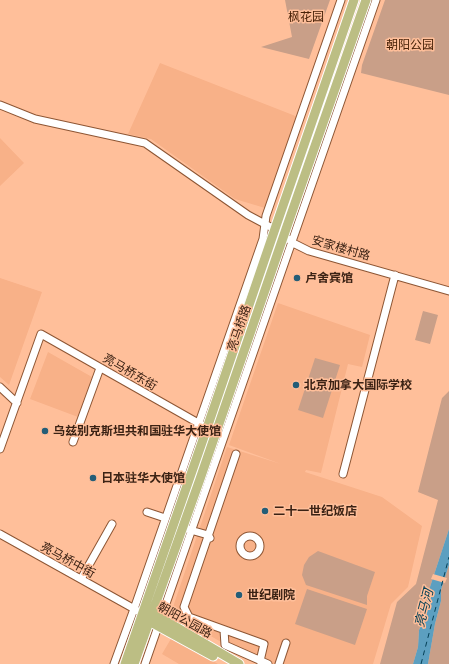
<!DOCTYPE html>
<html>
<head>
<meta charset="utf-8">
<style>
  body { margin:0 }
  canvas { display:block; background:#ffbf9a }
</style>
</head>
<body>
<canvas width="449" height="664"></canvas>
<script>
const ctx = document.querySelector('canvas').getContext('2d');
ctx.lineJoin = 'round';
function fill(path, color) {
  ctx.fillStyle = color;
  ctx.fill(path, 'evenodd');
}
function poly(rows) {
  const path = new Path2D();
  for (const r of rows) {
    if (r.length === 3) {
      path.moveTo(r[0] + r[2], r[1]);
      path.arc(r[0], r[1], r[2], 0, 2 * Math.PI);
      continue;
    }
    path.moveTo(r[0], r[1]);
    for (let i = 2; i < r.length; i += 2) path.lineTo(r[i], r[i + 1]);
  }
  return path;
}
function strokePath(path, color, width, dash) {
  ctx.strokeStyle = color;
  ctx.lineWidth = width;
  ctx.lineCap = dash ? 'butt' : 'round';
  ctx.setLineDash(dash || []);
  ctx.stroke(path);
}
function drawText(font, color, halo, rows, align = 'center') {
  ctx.font = font + ' Barlow,"Noto Sans SC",sans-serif';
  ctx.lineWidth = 3;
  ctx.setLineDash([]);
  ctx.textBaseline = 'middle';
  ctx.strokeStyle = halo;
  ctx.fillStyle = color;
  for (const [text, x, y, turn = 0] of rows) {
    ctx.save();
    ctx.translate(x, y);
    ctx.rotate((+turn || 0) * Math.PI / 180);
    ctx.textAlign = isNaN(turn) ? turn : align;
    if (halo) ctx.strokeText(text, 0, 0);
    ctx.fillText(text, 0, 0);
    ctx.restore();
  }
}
const built = poly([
  [160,63,298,117,265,208,235,199,151,139,128,134],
  [0,138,24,163,0,186],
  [0,278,42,292,9,385,0,377],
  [278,303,370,335,362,367,348,364,321,473,306,470,305,472,382,497,422,526,408,587,391,604,373,664,259,664,171,613,227,447,281,464,229,445],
  [48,352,92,377,78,417,30,399],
  [172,637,218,664,179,664,162,654]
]);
const green = poly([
  [285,0,330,0,309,59,261,47,292,37],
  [385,0,449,0,449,95,361,73,362,65],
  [423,311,438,315,430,344,415,340],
  [315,358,340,365,323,418,298,410],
  [449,391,449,529,428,593,426,615,419,630,418,647,413,664,380,664,397,602,416,584,438,500,418,492,442,398],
  [318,551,375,572,367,596,367,605,306,585,302,575,304,565,309,557],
  [449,565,449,664,428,664,435,624,441,601,441,590],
  [307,589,367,609,355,645,295,624]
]);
const water = poly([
  [449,529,449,565,441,590,441,601,435,624,428,664,413,664,418,647,419,630,426,615,428,593]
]);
const pier = poly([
  [433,574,447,578,445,583,431,579]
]);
const ferry = poly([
  [421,664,449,557]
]);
const minor = poly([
  [0,105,35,119,145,143,248,215,278,231],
  [288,239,295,244,309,251,449,291],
  [0,387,17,403],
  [73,442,100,368],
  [0,449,41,334,207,428],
  [236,454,184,607,189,617,264,644,260,661],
  [343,474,395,275],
  [147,512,165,518],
  [187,529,208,535,210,538],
  [0,534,138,611],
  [250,546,10],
  [81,579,112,524],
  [224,630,225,645,268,664],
  [114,664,134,609,263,239,266,216,341,0],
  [145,664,376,0],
  [279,664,286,643]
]);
const major = poly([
  [146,614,152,613,239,664],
  [146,617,149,621,213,656],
  [125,664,207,428,277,223,354,0],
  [134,664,200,479,286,229,366,0]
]);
const markers = [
  [297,278,4,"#245d77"],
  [296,385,4,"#245d77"],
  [45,431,4,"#245d77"],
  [93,478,4,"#245d77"],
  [265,511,4,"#245d77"],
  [239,595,4,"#245d77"]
];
const parkNames = [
  ["枫花园",306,17],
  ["朝阳公园",410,45]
];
const streetNames = [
  ["安家楼村路",341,248,16],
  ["亮马桥路",239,328,-71],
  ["亮马桥东街",130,372,30],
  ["亮马桥中街",68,560,29],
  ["朝阳公园路",185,620,29]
];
const poiNames = [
  ["卢舍宾馆",305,278],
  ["北京加拿大国际学校",304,385],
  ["乌兹别克斯坦共和国驻华大使馆",53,431],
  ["日本驻华大使馆",101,478],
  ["二十一世纪饭店",273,511],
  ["世纪剧院",247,595]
];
const waterNames = [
  ["亮马河",424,608,-75]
];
fill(built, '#f8b188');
fill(green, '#c99f88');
fill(water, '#5c9fc0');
fill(pier, '#ffbf9a');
strokePath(ferry, '#044057', 1, [5, 4]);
strokePath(minor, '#8e5634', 9);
strokePath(major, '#fff', 11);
strokePath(minor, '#fff', 7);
strokePath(major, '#bcbe84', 9);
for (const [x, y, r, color] of markers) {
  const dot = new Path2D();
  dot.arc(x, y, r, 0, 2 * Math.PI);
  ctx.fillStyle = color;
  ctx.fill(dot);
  strokePath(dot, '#ffbf9a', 1.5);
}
drawText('12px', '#472107', '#ffbf9a', parkNames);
drawText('12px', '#3b2214', '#ffbf9a', streetNames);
drawText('bold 12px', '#3b2214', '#ffbf9a', poiNames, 'left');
drawText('italic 13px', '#044057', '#ffbf9a', waterNames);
</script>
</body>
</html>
